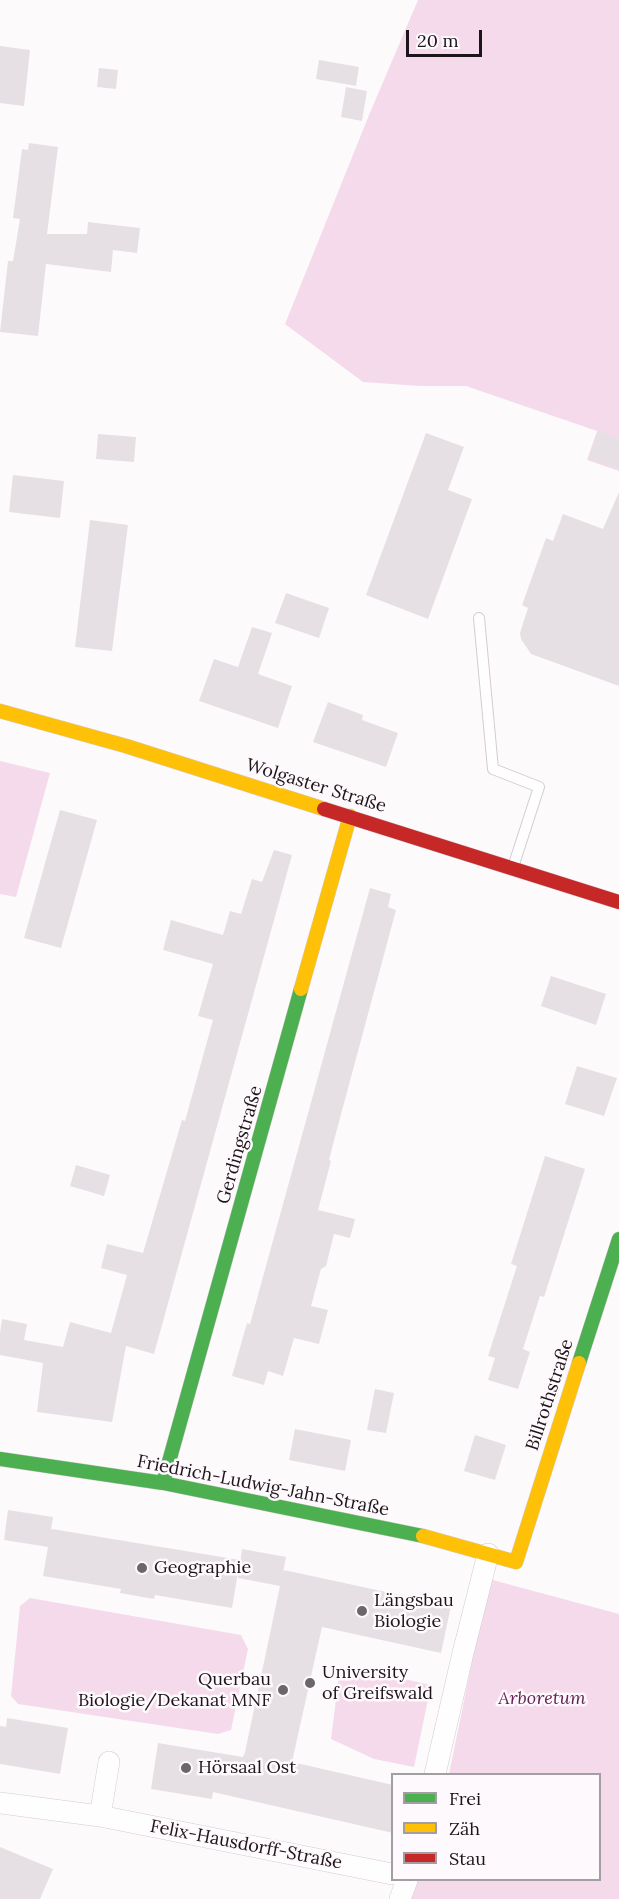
<!DOCTYPE html>
<html>
<head>
<meta charset="utf-8">
<style>
  body { margin:0 }
  #map { position:relative; width:619px; height:1899px; overflow:hidden; background:#fdfafc; font-family:Lora,serif }
  canvas { display:block }
  .legend { position:absolute; left:391px; top:1773px; width:210px; height:108px; box-sizing:border-box; background:#fef9fc; border:2px solid #a49ea2; margin:0; padding:8px 10px; list-style:none; font-size:18px; color:#1e151b }
  .legend li { display:flex; align-items:center; gap:12px; height:30px }
  .legend b { width:30px; border:2px solid #a49ea2 }
  .scale { position:absolute; left:406px; top:30px; width:76px; height:27px; box-sizing:border-box; border:3px solid #1e151b; border-top:0; padding-left:8px; font-size:18px; line-height:21px; white-space:nowrap; color:#1e151b; -webkit-text-stroke:4px #fef9fc; paint-order:stroke }
</style>
</head>
<body>
<div id="map">
<canvas width="619" height="1899"></canvas>
<ul class="legend">
<li><b style="height:8px;background:#4caf50"></b>Frei</li>
<li><b style="height:8px;background:#ffc107"></b>Zäh</li>
<li><b style="height:8px;background:#c62828"></b>Stau</li>
</ul>
<div class="scale">20 m</div>
</div>
<script>
const context = document.querySelector('canvas').getContext('2d');
context.lineJoin = 'round';
function fill(path, color) { context.fillStyle = color; context.fill(path, 'evenodd'); }
const toPath = rows => new Path2D(rows.map(r => 'M' + r).join(''));
function strokePath(path, color, width, dash) { context.strokeStyle = color; context.lineWidth = width; context.lineCap = dash ? 'butt' : 'round'; context.setLineDash(dash || []); context.stroke(path); }
function label(font, color, halo, rows, align = 'center') {
  context.font = font + ' Lora,serif'; context.lineWidth = 5; context.setLineDash([]); context.textBaseline = 'middle'; context.strokeStyle = halo; context.fillStyle = color; for (const [text, x, y, turn = 0] of rows) {
    context.save(); context.translate(x, y); context.rotate((+turn || 0) * Math.PI / 180); context.textAlign = isNaN(turn) ? turn : align; if (halo) context.strokeText(text, 0, 0); context.fillText(text, 0, 0); context.restore();
  }
}
const green = toPath([
  [418,0,619,0,619,471,587,460,597,431,466,386,420,386,363,382,285,324,369,115],
  [0,761,50,773,16,897,0,894],
  [489,1579,619,1614,619,1899,407,1899,414,1880,600,1880,600,1774,449,1774],
  [30,1598,241,1635,248,1649,231,1730,218,1734,18,1704,11,1696,20,1606],
  [340,1668,369,1671,431,1685,414,1767,374,1759,331,1739]
]);
const building = toPath([
  [0,46,30,50,24,106,0,103],
  [319,60,359,67,356,86,316,79],
  [99,68,118,70,116,89,97,87],
  [346,87,367,91,362,121,341,117],
  [29,143,58,147,47,234,87,234,88,222,140,228,137,253,113,250,111,272,46,264,38,336,0,332,8,261,13,261,20,219,13,218,22,149,28,150],
  [598,431,619,439,619,469,588,459],
  [426,433,464,447,448,490,472,499,428,619,366,595],
  [98,434,136,437,134,462,96,459],
  [13,475,64,481,60,518,9,512],
  [619,492,619,686,531,654,521,639,520,633,528,608,522,605,546,538,553,541,563,514,603,529],
  [90,520,128,525,112,651,75,647],
  [286,593,329,608,319,638,275,623],
  [252,627,272,633,258,674,292,686,278,728,199,701,214,659,238,667],
  [328,702,363,715,362,720,398,733,386,767,313,742],
  [60,810,97,820,61,948,24,938],
  [274,850,292,855,154,1354,126,1346,112,1422,37,1412,43,1363,0,1355,0,1333,2,1319,27,1324,24,1340,63,1347,70,1322,111,1333,127,1275,101,1268,107,1244,143,1253,182,1120,185,1121,213,1020,198,1016,213,964,163,950,171,920,223,935,230,911,241,914,252,879,262,882],
  [370,888,391,894,388,907,396,910,336,1133,329,1160,331,1161,318,1210,355,1219,350,1238,334,1234,326,1266,321,1269,311,1306,328,1310,319,1344,294,1338,283,1376,268,1371,264,1385,232,1376,247,1323,250,1324],
  [551,976,606,994,596,1025,541,1006],
  [577,1066,617,1078,604,1116,565,1104],
  [545,1156,585,1169,544,1297,540,1296,523,1349,530,1352,518,1389,488,1380,495,1358,488,1356,517,1266,511,1264],
  [76,1165,110,1175,104,1196,70,1186],
  [375,1389,394,1393,386,1433,367,1430],
  [295,1429,351,1440,345,1471,289,1460],
  [475,1435,506,1445,495,1480,464,1471],
  [8,1510,53,1517,51,1530,52,1529,240,1560,232,1608,155,1595,154,1599,120,1593,121,1589,43,1576,48,1547,4,1540],
  [242,1549,286,1557,283,1572,284,1570,451,1606,441,1653,322,1627,292,1762,393,1785,393,1833,213,1792,212,1799,151,1789,158,1743,243,1757,245,1752,280,1586,238,1578],
  [7,1718,68,1728,60,1774,0,1764,0,1726,6,1727],
  [0,1847,53,1869,40,1899,0,1899]
]);
const lane = toPath([
  [479,618,493,769,539,787,513,867]
]);
const street = toPath([
  [435,1774,463,1653,488,1554],
  [0,1803,100,1816,392,1874],
  [100,1816,109,1762],
  [400,1899,407,1880]
]);
const fast = toPath([
  [579,1363,619,1239],
  [0,1459,163,1483,423,1536],
  [163,1483,301,989]
]);
const slow = toPath([
  [0,711,126,746,324,809],
  [301,989,350,816],
  [423,1536,516,1562,579,1363]
]);
const jam = toPath([
  [324,809,619,902]
]);
const markers = [
  [142,1568,6,"#6c656a"],
  [362,1611,6,"#6c656a"],
  [310,1683,6,"#6c656a"],
  [283,1690,6,"#6c656a"],
  [186,1768,6,"#6c656a"]
];
const streetNames = [
  ["Wolgaster Straße",316,786,17],
  ["Gerdingstraße",240,1145,-74],
  ["Billrothstraße",550,1395,-72],
  ["Friedrich-Ludwig-Jahn-Straße",263,1486,11],
  ["Felix-Hausdorff-Straße",246,1845,11]
];
const poiNames = [
  ["Geographie",154,1568],
  ["Längsbau",374,1601],
  ["Biologie",374,1622],
  ["University",322,1673],
  ["of Greifswald",322,1694],
  ["Querbau",271,1680,"right"],
  ["Biologie/Dekanat MNF",271,1701,"right"],
  ["Hörsaal Ost",198,1768]
];
const parkNames = [
  ["Arboretum",542,1699]
];
fill(green, '#f5daec');
fill(building, '#e6e0e4');
strokePath(lane, '#d2ccd0', 12);
strokePath(street, '#d2ccd0', 22);
strokePath(fast, '#d2ccd0', 15);
strokePath(slow, '#d2ccd0', 15);
strokePath(jam, '#d2ccd0', 15);
strokePath(lane, '#fffeff', 10);
strokePath(street, '#fffeff', 21);
strokePath(fast, '#4caf50', 14);
strokePath(slow, '#ffc107', 14);
strokePath(jam, '#c62828', 14);
for (const [x, y, r, color] of markers) { const dot = new Path2D(); dot.arc(x, y, r, 0, 2 * Math.PI); context.fillStyle = color; context.fill(dot); strokePath(dot, '#fef9fc', 2); }
label('18px', '#1e151b', '#fef9fc', streetNames);
label('18px', '#1e151b', '#fef9fc', poiNames, 'left');
label('italic 18px', '#652153', '#fef9fc', parkNames);
</script>
</body>
</html>
